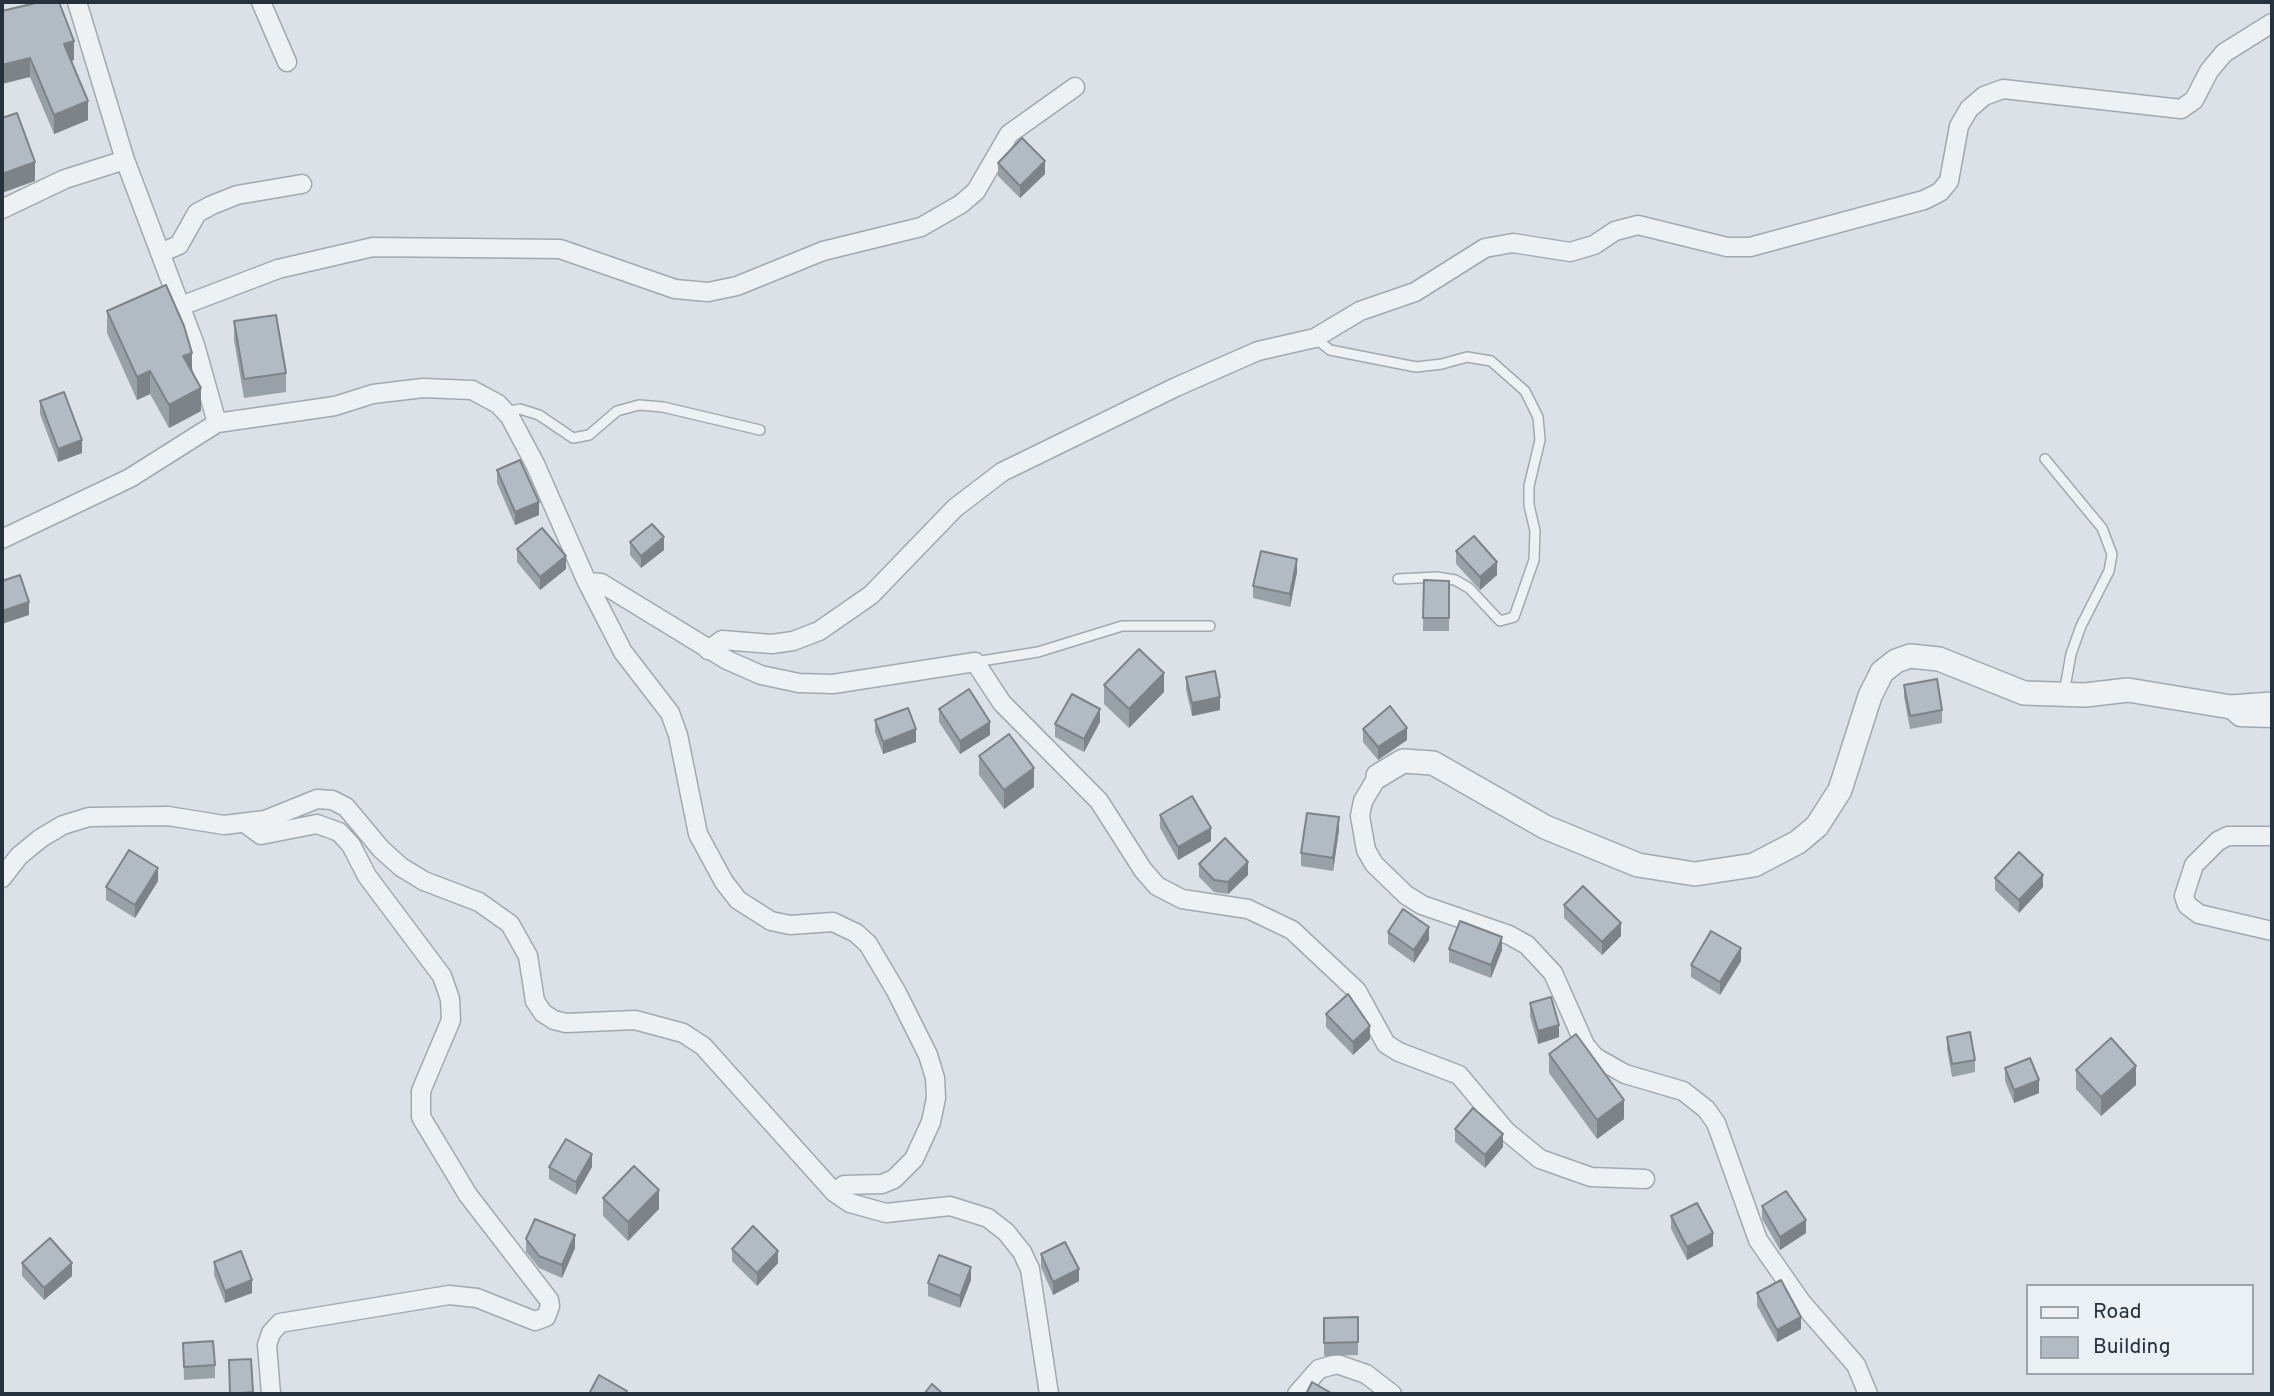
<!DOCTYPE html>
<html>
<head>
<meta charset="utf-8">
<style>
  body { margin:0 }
  #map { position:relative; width:2274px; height:1396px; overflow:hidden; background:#dbe1e6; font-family:Overpass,sans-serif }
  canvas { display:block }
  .frame { position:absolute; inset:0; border:4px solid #25313c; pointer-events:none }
  .legend { position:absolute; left:2026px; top:1284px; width:228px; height:91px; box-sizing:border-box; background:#eaf0f4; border:2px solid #9ba4aa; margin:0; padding:9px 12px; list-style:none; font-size:21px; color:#25313c }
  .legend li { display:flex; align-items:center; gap:14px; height:35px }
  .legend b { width:35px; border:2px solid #9ba4aa }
</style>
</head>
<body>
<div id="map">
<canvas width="2274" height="1396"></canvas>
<div class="frame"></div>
<ul class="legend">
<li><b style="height:9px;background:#eef1f4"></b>Road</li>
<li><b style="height:19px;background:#b2bbc3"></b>Building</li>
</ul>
</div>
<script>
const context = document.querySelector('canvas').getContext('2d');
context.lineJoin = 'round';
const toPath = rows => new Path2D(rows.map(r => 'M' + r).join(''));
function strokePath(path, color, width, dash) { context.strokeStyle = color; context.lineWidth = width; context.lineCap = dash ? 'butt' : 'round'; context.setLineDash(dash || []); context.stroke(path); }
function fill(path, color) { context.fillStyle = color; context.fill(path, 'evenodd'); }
const service = toPath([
  [1315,338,1330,350,1416,367,1442,364,1467,357,1491,361,1525,391,1538,417,1540,440,1529,486,1529,505,1535,531,1534,560,1514,617,1500,621,1469,588,1455,580,1437,577,1398,579],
  [506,412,520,409,539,415,573,438,589,435,617,411,639,405,663,407,760,430],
  [2045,459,2102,528,2112,554,2109,571,2081,626,2071,654,2064,693],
  [975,662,1038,652,1122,626,1210,626]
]);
const minor = toPath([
  [261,2,287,62],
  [2,209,65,179,125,160],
  [160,253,179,245,197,213,212,205,237,195,302,184],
  [181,306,278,269,373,247,560,249,675,289,708,292,737,286,823,251,921,227,961,204,976,191,1009,134,1075,87],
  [217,423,335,406,373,394,423,388,472,390,498,404,510,417,535,464,587,582,623,652,670,713,678,735,698,834,724,882,738,900,771,921,790,925,833,922,856,933,868,944,896,991,928,1055,935,1078,936,1098,931,1122,914,1159,894,1179,882,1184,844,1185,834,1192],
  [2,539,130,478,217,423,195,345,125,160,77,2],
  [587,582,601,583,727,660,761,675,799,683,833,684,975,662,1002,703,1099,801,1143,870,1157,886,1182,899,1248,909,1292,930,1357,991,1386,1044,1399,1052,1459,1075,1506,1131,1540,1159,1591,1177,1645,1179],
  [708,650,722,640,772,644,793,641,819,631,871,595,955,508,1002,472,1176,387,1258,351,1315,338,1360,311,1415,292,1485,248,1513,243,1570,252,1594,245,1615,231,1638,225,1727,247,1750,247,1924,200,1940,192,1949,181,1959,126,1969,109,1984,96,2003,89,2181,109,2194,100,2209,71,2224,53,2272,23],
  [2232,710,2240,717,2272,718],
  [1378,776,1363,801,1360,816,1366,850,1374,864,1406,895,1422,905,1509,935,1527,945,1553,973,1585,1045,1595,1057,1625,1074,1683,1091,1706,1109,1716,1123,1758,1240,1802,1303,1856,1365,1868,1394],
  [245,823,261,835,317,824,339,832,351,845,367,876,442,976,450,999,451,1020,421,1091,421,1117,468,1195,549,1300,550,1306,546,1317,535,1321,477,1298,449,1295,280,1323,271,1333,267,1345,271,1394],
  [2272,836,2228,836,2218,841,2194,865,2184,896,2187,905,2199,914,2272,931],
  [2,878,19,856,41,838,63,825,89,817,168,816,224,825,265,820,317,799,332,800,346,807,381,849,401,867,424,881,479,902,510,924,528,956,535,1001,543,1013,554,1020,566,1023,635,1020,683,1033,703,1046,834,1192,850,1203,886,1213,950,1206,988,1218,1006,1232,1022,1252,1030,1269,1049,1394],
  [1297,1394,1319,1369,1337,1364,1366,1374,1392,1394]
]);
const tertiary = toPath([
  [1378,776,1403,761,1433,763,1545,827,1638,865,1695,874,1754,865,1798,842,1817,826,1840,790,1870,696,1882,672,1896,661,1910,656,1939,659,2024,693,2085,695,2128,690,2231,707,2272,704]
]);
const wall = toPath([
  [2,11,74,60,71,61,88,120,54,134],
  [998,163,1045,174,1020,198,998,176],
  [107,311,192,372,201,411,169,428,150,394,137,400,107,333],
  [234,321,286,373,286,392,244,398,234,340],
  [40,401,82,453,58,462,40,414],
  [497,470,539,515,515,525,497,483],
  [630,542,664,550,641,568,630,555],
  [517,549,566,569,540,590,517,562],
  [1456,551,1497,575,1480,590,1456,564],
  [1297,572,1290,607,1253,598,1253,586],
  [1424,580,1449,581,1449,631,1423,631],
  [1186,677,1220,710,1192,716,1186,690],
  [1104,685,1164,692,1129,728,1104,704],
  [1904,685,1942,710,1942,723,1910,729,1904,697],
  [939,709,990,735,960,754,939,722],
  [875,720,916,742,883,754,875,732],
  [1100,722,1084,752,1055,737,1055,724],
  [1363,729,1407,740,1378,760,1363,742],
  [979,756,1034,787,1004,809,979,775],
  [1160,815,1211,841,1178,860,1160,828],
  [1339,830,1333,871,1301,866,1301,853],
  [1199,864,1248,875,1228,894,1214,892,1199,877],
  [1995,878,2043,887,2019,913,1995,890],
  [158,881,135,918,106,900,106,887],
  [1564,905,1621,936,1602,955,1564,918],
  [1388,932,1429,940,1414,963,1388,944],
  [1449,949,1502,950,1491,978,1449,962],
  [1741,961,1720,995,1691,977,1691,965],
  [1530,1003,1559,1037,1538,1044,1530,1016],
  [1326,1014,1370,1039,1353,1055,1326,1027],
  [1947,1037,1975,1060,1975,1072,1952,1077,1947,1049],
  [1549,1054,1624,1119,1597,1139,1549,1073],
  [2005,1068,2039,1093,2014,1103,2005,1081],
  [2076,1070,2136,1085,2101,1116,2076,1089],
  [1455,1129,1503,1147,1485,1168,1455,1142],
  [549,1167,592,1167,576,1195,549,1179],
  [603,1198,659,1209,628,1241,603,1216],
  [1762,1206,1806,1233,1780,1250,1762,1219],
  [1671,1216,1713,1246,1687,1260,1671,1229],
  [526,1239,575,1248,562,1278,539,1268,526,1252],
  [732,1249,778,1263,757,1286,732,1261],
  [1041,1254,1079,1281,1053,1295,1041,1267],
  [214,1262,252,1293,225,1303,214,1275],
  [22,1263,72,1276,44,1300,22,1276],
  [971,1280,960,1308,928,1296,928,1283],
  [1757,1293,1801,1329,1777,1342,1757,1306],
  [1358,1317,1358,1355,1324,1356,1324,1318],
  [183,1343,215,1365,215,1378,184,1380],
  [251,1359,253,1394,230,1394,229,1360]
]);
const shadedWall = toPath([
  [74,41,74,60,64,63,64,44],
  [30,58,30,77,2,84,2,65],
  [88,101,88,120,54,134,54,115],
  [1045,161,1045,174,1020,198,1020,186],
  [35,162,35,181,2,193,2,174],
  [192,353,192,375,183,356],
  [150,371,150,394,137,400,137,377],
  [201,388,201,411,169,428,169,405],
  [82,440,82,453,58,462,58,449],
  [539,502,539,515,515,525,515,512],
  [664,537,664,550,641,568,641,556],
  [566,556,566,569,540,590,540,577],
  [1297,559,1297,572,1290,607,1290,594],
  [1497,562,1497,575,1480,590,1480,577],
  [29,602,29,615,2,624,2,611],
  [1164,673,1164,692,1129,728,1129,709],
  [1220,697,1220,710,1192,716,1192,703],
  [1100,709,1100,722,1084,752,1084,739],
  [990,722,990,735,960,754,960,741],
  [1407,728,1407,740,1378,760,1378,747],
  [916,729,916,742,883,754,883,742],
  [1034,768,1034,787,1004,809,1004,790],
  [1339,817,1339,830,1333,871,1333,858],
  [1211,828,1211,841,1178,860,1178,847],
  [1248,862,1248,875,1228,894,1228,882],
  [158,868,158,881,135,918,135,905],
  [2043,875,2043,887,2019,913,2019,900],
  [1621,923,1621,936,1602,955,1602,942],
  [1429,927,1429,940,1414,963,1414,950],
  [1502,937,1502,950,1491,978,1491,965],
  [1741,948,1741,961,1720,995,1720,982],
  [1559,1025,1559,1037,1538,1044,1538,1031],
  [1370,1026,1370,1039,1353,1055,1353,1042],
  [2136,1066,2136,1085,2101,1116,2101,1097],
  [2039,1080,2039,1093,2014,1103,2014,1090],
  [1624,1100,1624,1119,1597,1139,1597,1120],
  [1503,1134,1503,1147,1485,1168,1485,1155],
  [592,1154,592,1167,576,1195,576,1182],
  [659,1190,659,1209,628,1241,628,1222],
  [1806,1220,1806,1233,1780,1250,1780,1237],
  [1713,1233,1713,1246,1687,1260,1687,1247],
  [575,1235,575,1248,562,1278,562,1265],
  [778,1251,778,1263,757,1286,757,1273],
  [72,1263,72,1276,44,1300,44,1288],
  [971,1267,971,1280,960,1308,960,1296],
  [1079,1269,1079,1281,1053,1295,1053,1282],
  [252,1280,252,1293,225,1303,225,1291],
  [1801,1317,1801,1329,1777,1342,1777,1330]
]);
const building = toPath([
  [40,2,59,2,74,41,64,44,88,101,54,115,30,58,2,65,2,11,40,2],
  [17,113,35,162,2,174,2,118,17,113],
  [1022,138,1045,161,1020,186,998,163,1022,138],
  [166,285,184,326,192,353,183,356,201,388,169,405,150,371,137,377,107,311,166,285],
  [276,315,286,373,244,379,234,321,276,315],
  [64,392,82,440,58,449,40,401,64,392],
  [520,460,539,502,515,512,497,470,520,460],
  [652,524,664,537,641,556,630,542,652,524],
  [542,528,566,556,540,577,517,549,542,528],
  [1474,536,1497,562,1480,577,1456,551,1474,536],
  [1261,551,1297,559,1290,594,1253,586,1261,551],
  [20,575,29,602,2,611,2,581,20,575],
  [1424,580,1449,581,1449,618,1423,618,1424,580],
  [1139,649,1164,673,1129,709,1104,685,1139,649],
  [1215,671,1220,697,1192,703,1186,677,1215,671],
  [1937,679,1942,710,1910,716,1904,685,1937,679],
  [969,689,990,722,960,741,939,709,969,689],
  [1072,694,1100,709,1084,739,1055,724,1072,694],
  [1390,706,1407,728,1378,747,1363,729,1390,706],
  [908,708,916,729,883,742,875,720,908,708],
  [1009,734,1034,768,1004,790,979,756,1009,734],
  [1192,796,1211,828,1178,847,1160,815,1192,796],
  [1307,813,1339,817,1333,858,1301,853,1307,813],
  [1225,838,1248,862,1228,882,1214,880,1199,864,1225,838],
  [129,850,158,868,135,905,106,887,129,850],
  [2019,852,2043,875,2019,900,1995,878,2019,852],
  [1583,886,1621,923,1602,942,1564,905,1583,886],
  [1403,909,1429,927,1414,950,1388,932,1403,909],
  [1460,921,1502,937,1491,965,1449,949,1460,921],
  [1711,931,1741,948,1720,982,1691,965,1711,931],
  [1348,994,1370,1026,1353,1042,1326,1014,1348,994],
  [1551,997,1559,1025,1538,1031,1530,1003,1551,997],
  [1970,1032,1975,1060,1952,1064,1947,1037,1970,1032],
  [1576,1034,1624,1100,1597,1120,1549,1054,1576,1034],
  [2111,1038,2136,1066,2101,1097,2076,1070,2111,1038],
  [2030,1058,2039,1080,2014,1090,2005,1068,2030,1058],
  [1473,1108,1503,1134,1485,1155,1455,1129,1473,1108],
  [566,1139,592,1154,576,1182,549,1167,566,1139],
  [634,1166,659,1190,628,1222,603,1198,634,1166],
  [1786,1191,1806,1220,1780,1237,1762,1206,1786,1191],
  [1697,1203,1713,1233,1687,1247,1671,1216,1697,1203],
  [535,1219,575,1235,562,1265,539,1256,526,1239,535,1219],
  [753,1226,778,1251,757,1273,732,1249,753,1226],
  [50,1238,72,1263,44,1288,22,1263,50,1238],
  [1065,1242,1079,1269,1053,1282,1041,1254,1065,1242],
  [241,1251,252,1280,225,1291,214,1262,241,1251],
  [939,1255,971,1267,960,1296,928,1283,939,1255],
  [1781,1280,1801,1317,1777,1330,1757,1293,1781,1280],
  [1358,1317,1358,1342,1324,1343,1324,1318,1358,1317],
  [213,1341,215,1365,184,1367,183,1343,213,1341],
  [251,1359,253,1392,230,1394,229,1360,251,1359],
  [599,1375,627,1391,626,1394,589,1394,599,1375],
  [1312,1382,1333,1394,1306,1394,1312,1382],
  [932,1384,943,1394,924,1394,932,1384]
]);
strokePath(service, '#a1a9b0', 12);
strokePath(minor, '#a1a9b0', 21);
strokePath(tertiary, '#a1a9b0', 26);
strokePath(service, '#eef1f4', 9);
strokePath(minor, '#eef1f4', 18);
strokePath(tertiary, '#eef1f4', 23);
fill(wall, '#99a1a8');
fill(shadedWall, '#7d8388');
fill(building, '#b2bbc3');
strokePath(building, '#7d8388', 2);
</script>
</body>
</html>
